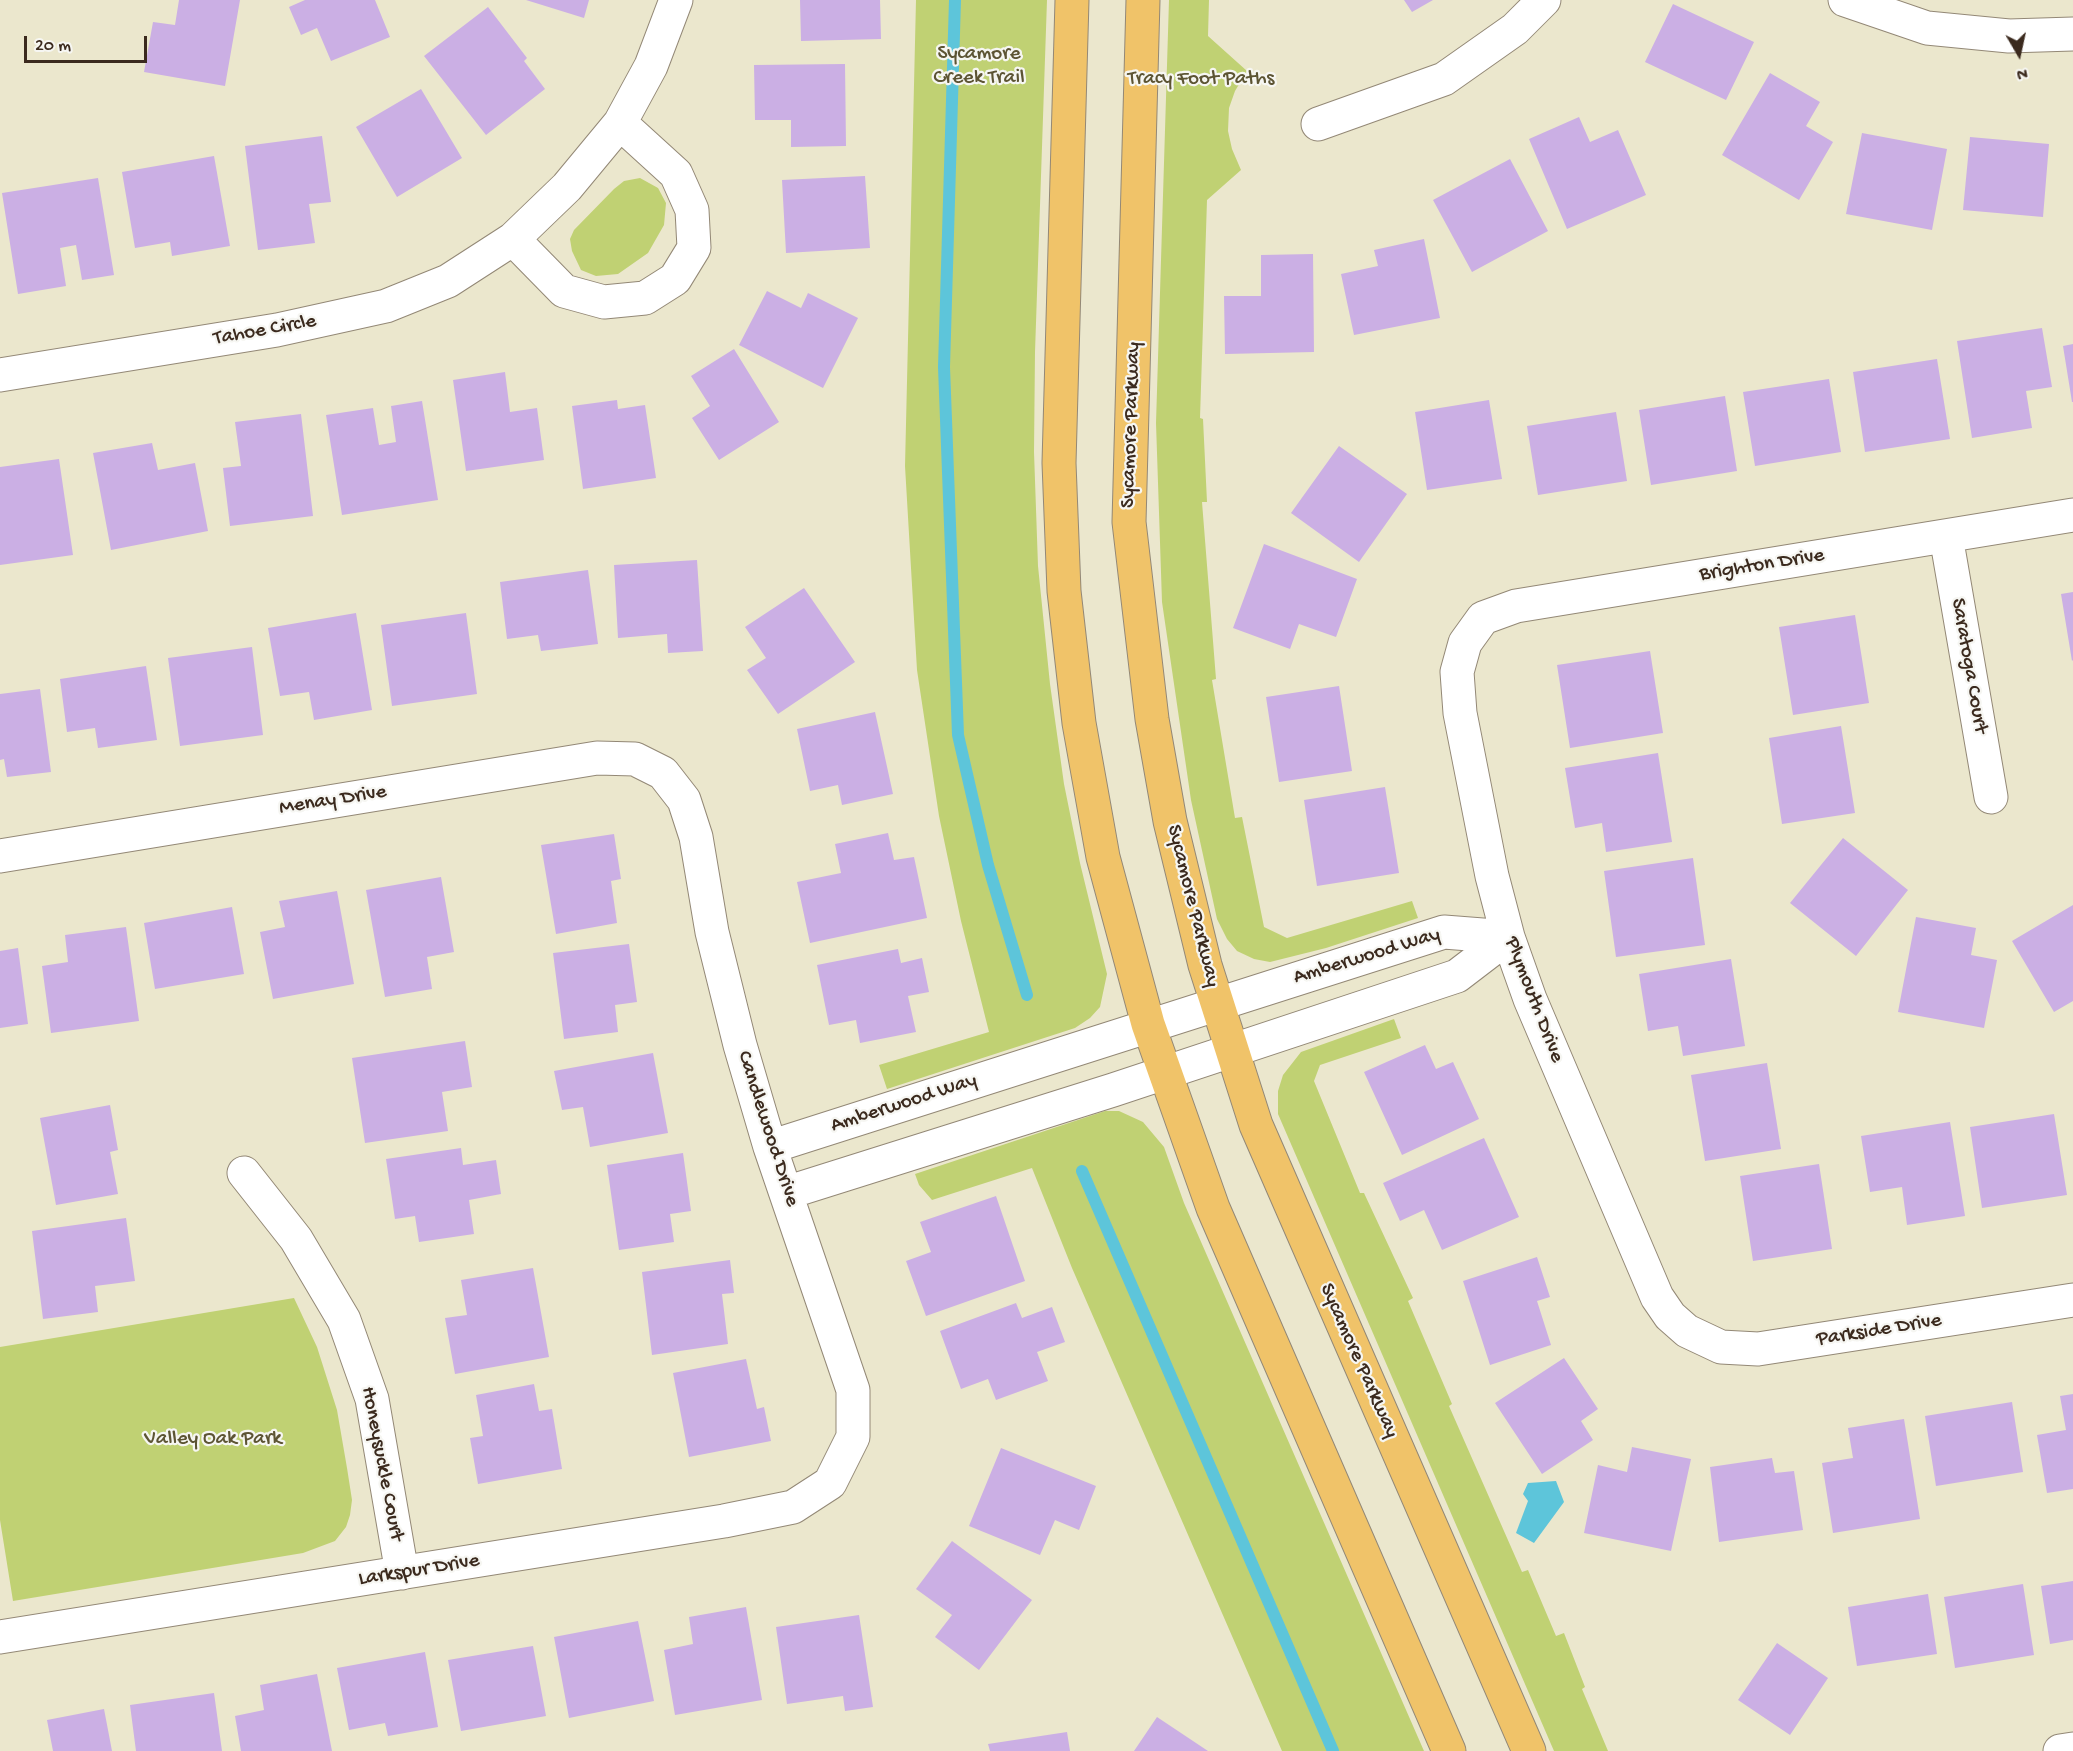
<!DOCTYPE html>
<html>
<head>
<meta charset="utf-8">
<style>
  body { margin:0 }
  #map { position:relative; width:2073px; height:1751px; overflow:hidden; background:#ebe7cd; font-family:"Gochi Hand",sans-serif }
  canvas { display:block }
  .north { position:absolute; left:1989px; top:24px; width:60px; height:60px; -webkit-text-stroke:4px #f6f6f2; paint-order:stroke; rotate:171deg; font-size:16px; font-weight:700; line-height:24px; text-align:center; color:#3b2a1e }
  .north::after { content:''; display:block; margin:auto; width:21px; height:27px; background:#3b2a1e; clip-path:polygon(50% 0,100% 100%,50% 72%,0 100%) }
  .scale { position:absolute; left:24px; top:36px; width:123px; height:27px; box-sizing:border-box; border:3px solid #3b2a1e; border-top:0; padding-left:8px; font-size:18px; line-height:21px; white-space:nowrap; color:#3b2a1e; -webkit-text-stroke:4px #f6f6f2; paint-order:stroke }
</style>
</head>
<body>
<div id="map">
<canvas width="2073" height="1751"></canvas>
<div class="north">N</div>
<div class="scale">20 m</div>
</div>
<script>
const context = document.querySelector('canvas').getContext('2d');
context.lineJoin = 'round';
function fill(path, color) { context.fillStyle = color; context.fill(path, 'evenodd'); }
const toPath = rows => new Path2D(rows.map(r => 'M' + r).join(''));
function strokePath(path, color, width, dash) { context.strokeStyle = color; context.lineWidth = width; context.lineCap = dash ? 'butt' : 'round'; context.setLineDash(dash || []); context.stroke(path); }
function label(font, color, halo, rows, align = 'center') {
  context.font = font + ' "Gochi Hand",sans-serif'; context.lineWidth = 4.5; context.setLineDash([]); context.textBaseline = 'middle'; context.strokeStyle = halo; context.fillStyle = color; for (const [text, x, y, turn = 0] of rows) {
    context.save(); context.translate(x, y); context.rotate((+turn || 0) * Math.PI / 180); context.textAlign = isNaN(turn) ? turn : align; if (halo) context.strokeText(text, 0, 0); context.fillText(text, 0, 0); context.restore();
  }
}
const green = toPath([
  [916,0,1047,0,1035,352,1034,452,1038,566,1050,684,1064,784,1080,863,1107,974,1100,1007,1090,1018,1075,1028,887,1089,879,1065,989,1032,961,921,939,816,917,670,905,466],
  [1169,0,1209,0,1208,36,1247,71,1235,91,1229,108,1228,131,1232,149,1241,170,1207,200,1200,418,1203,419,1207,502,1202,502,1216,679,1212,680,1235,818,1242,817,1264,927,1287,938,1412,901,1418,918,1326,948,1270,962,1254,959,1237,951,1227,939,1217,919,1191,800,1162,602,1156,423],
  [640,178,658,188,666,203,664,225,648,253,618,274,596,276,581,270,572,251,570,239,574,230,614,189,624,181],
  [1394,1019,1401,1038,1320,1065,1314,1081,1360,1193,1364,1193,1413,1298,1408,1301,1452,1404,1449,1406,1522,1572,1528,1570,1556,1636,1564,1633,1585,1687,1582,1689,1608,1751,1554,1751,1278,1114,1278,1091,1283,1075,1301,1052],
  [1105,1111,1119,1111,1143,1122,1164,1147,1184,1203,1424,1751,1282,1751,1072,1268,1032,1168,932,1200,919,1185,915,1174],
  [294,1298,317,1347,337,1410,347,1468,352,1500,350,1515,346,1527,335,1541,303,1553,13,1601,0,1520,0,1347]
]);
const water = toPath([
  [1556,1481,1564,1502,1534,1543,1516,1533,1528,1501,1523,1494,1528,1483]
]);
const stream = toPath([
  [955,0,944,367,958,735,988,865,1027,995],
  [1082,1171,1333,1751]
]);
const building = toPath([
  [179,0,240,0,225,86,144,72,153,22,175,25],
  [305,0,375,0,390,37,331,61,317,28,301,35,289,7],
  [526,0,589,0,584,18],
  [800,0,880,0,881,39,801,41],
  [1404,0,1433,0,1412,12],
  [1673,4,1754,42,1726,100,1645,62],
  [488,7,527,58,524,61,545,89,486,135,424,56],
  [845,64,846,146,791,147,791,120,755,120,754,65],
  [1770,73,1820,102,1806,126,1833,142,1799,200,1722,155],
  [421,89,462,158,397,197,356,127],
  [1579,117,1590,142,1618,130,1646,195,1567,229,1529,139],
  [1862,133,1947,149,1932,230,1846,214],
  [322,136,331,202,309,204,315,243,258,250,245,146],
  [1970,137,2049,144,2043,217,1963,210],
  [214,156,230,246,172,256,170,242,135,248,122,172],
  [1510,159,1548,231,1472,272,1433,200],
  [865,176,870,248,786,253,782,180],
  [98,178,114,275,82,280,76,245,60,248,66,286,18,294,2,193],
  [1424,239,1440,318,1354,335,1341,274,1378,266,1374,250],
  [1313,254,1314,352,1225,354,1224,296,1261,296,1261,255],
  [767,291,801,308,808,293,858,318,823,388,739,345],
  [2042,328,2052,387,2026,391,2032,428,1972,438,1957,341],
  [2073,344,2073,402,2072,402,2063,346],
  [734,349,779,422,719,460,692,418,710,406,691,376],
  [1937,359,1950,439,1865,452,1853,372],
  [505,372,510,412,537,408,544,460,466,471,453,380],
  [1829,379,1841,452,1755,466,1743,392],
  [1725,396,1737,471,1651,485,1639,410],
  [617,400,618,409,645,405,656,478,583,489,572,406],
  [1489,400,1502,479,1427,490,1415,412],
  [422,401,438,500,342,515,326,415,373,408,379,445,396,442,391,406],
  [1616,412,1627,481,1538,495,1527,426],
  [301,414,313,516,230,526,223,468,241,466,235,422],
  [152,443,158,470,195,463,208,531,111,550,93,453],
  [1339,446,1407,494,1359,562,1291,513],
  [59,459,73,555,0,565,0,467],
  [1264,544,1357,579,1336,637,1299,624,1290,649,1233,628],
  [697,560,703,651,668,653,667,634,618,638,614,565],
  [588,570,598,644,541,651,538,635,507,639,500,582],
  [804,588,855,662,778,714,747,670,766,658,745,627],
  [2073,592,2073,660,2072,661,2061,594],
  [356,613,372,710,314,720,309,692,280,696,268,628],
  [466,613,477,694,392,706,381,625],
  [1855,615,1869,703,1793,715,1779,627],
  [252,647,263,735,180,746,168,658],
  [1650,651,1663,733,1570,748,1557,665],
  [146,666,157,740,98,748,95,728,67,732,60,679],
  [1339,686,1352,771,1279,782,1266,697],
  [40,689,51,772,7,777,4,759,0,760,0,694],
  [875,712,893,794,842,805,838,785,810,791,797,729],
  [1841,726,1855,813,1782,824,1769,738],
  [1658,753,1672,842,1606,852,1602,823,1575,828,1565,768],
  [1385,787,1399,873,1317,886,1304,800],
  [888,833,894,860,914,857,927,918,810,943,797,882,841,873,835,844],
  [614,834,621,879,611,881,617,923,556,934,541,845],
  [1843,838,1908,890,1856,956,1790,903],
  [1693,858,1705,945,1616,957,1604,871],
  [441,877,454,952,427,957,432,989,385,997,366,890],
  [337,891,354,984,273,999,260,932,285,927,279,901],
  [2073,905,2073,1001,2054,1012,2012,941],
  [232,907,244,974,155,989,144,923],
  [1916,917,1976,928,1971,955,1997,960,1984,1028,1898,1012],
  [126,927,139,1021,51,1033,42,966,68,962,65,935],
  [629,944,637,1002,615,1005,618,1032,564,1039,553,953],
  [18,948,28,1024,0,1028,0,951],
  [898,949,901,963,922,958,929,992,908,996,916,1032,860,1043,856,1020,829,1025,817,965],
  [1731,959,1745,1046,1683,1056,1678,1026,1648,1031,1639,974],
  [465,1041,472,1087,442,1092,448,1131,365,1143,352,1058],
  [1425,1045,1436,1069,1453,1062,1479,1119,1402,1155,1364,1072],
  [653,1053,668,1133,590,1147,583,1107,562,1110,554,1071],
  [1767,1063,1781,1149,1705,1161,1691,1075],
  [110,1105,118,1150,110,1152,118,1194,56,1205,40,1118],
  [2054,1114,2067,1195,1982,1208,1970,1127],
  [1950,1122,1965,1216,1907,1225,1902,1187,1870,1192,1861,1136],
  [1484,1138,1519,1217,1442,1250,1424,1210,1400,1221,1383,1183],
  [461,1148,463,1165,496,1160,501,1194,469,1200,474,1234,419,1242,415,1216,395,1219,386,1159],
  [683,1153,691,1211,670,1214,674,1242,619,1250,607,1165],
  [1819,1164,1832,1249,1753,1261,1740,1176],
  [996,1196,1025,1281,926,1316,906,1261,931,1252,920,1222],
  [126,1218,135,1281,95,1286,98,1312,43,1319,32,1231],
  [1537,1257,1550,1297,1537,1301,1551,1345,1490,1365,1463,1281],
  [730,1260,734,1293,722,1294,728,1344,652,1355,642,1272],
  [533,1268,549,1357,455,1374,445,1318,467,1315,461,1280],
  [1016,1303,1022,1318,1052,1307,1065,1342,1037,1352,1048,1381,996,1400,988,1379,961,1389,940,1331],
  [1564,1358,1598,1409,1581,1421,1593,1440,1542,1474,1495,1403],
  [746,1359,757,1409,764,1407,771,1441,689,1457,673,1373],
  [534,1384,539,1411,552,1409,562,1469,478,1484,470,1438,483,1436,476,1395],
  [2073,1394,2073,1489,2047,1493,2037,1435,2066,1430,2060,1396],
  [2012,1402,2023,1472,1936,1486,1925,1416],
  [1904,1419,1920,1519,1833,1533,1822,1463,1853,1458,1848,1428],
  [1632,1447,1691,1459,1671,1551,1584,1533,1598,1465,1627,1472],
  [1001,1448,1096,1486,1079,1530,1055,1520,1040,1555,969,1526],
  [1772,1458,1775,1473,1794,1471,1803,1530,1719,1542,1710,1467],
  [952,1541,1032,1600,979,1670,935,1637,952,1615,916,1589],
  [2073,1581,2073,1640,2050,1644,2041,1586],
  [2023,1584,2034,1655,1955,1668,1944,1597],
  [1928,1594,1937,1654,1857,1666,1848,1607],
  [746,1607,762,1700,675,1715,664,1650,693,1644,689,1617],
  [859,1615,873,1707,845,1711,843,1696,787,1704,776,1627],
  [638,1621,654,1701,569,1718,554,1637],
  [1777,1643,1828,1678,1790,1735,1738,1700],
  [533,1646,546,1716,461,1731,448,1660],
  [425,1652,438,1727,388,1736,385,1723,349,1730,337,1668],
  [317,1674,332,1751,241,1751,235,1716,264,1710,260,1685],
  [214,1693,222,1751,136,1751,130,1705],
  [104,1709,112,1751,53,1751,47,1720],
  [1157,1717,1208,1751,1134,1751],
  [1067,1732,1070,1751,990,1751,988,1744]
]);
const minor = toPath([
  [1845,0,1927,28,2009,36,2073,34],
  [1318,124,1444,79,1515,29,1544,0],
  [513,239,564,291,604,302,645,298,675,279,694,248,692,210,676,174,620,123],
  [0,375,277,330,386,306,448,281,513,239,567,187,620,123,651,66,676,0],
  [2073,515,1516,606,1483,618,1465,643,1457,672,1460,713,1492,876,1508,937,1530,999,1657,1297,1670,1316,1687,1331,1721,1347,1758,1349,2073,1300],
  [1946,536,1991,797],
  [0,856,597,758,635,759,663,773,684,800,696,837,712,932,740,1045,770,1147,853,1390,853,1437,830,1483,793,1507,724,1521,0,1637],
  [770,1147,1444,932,1508,937],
  [244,1173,296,1239,344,1320,372,1399,402,1573],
  [786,1193,1113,1090,1457,976,1508,937],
  [2060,1751,2073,1749]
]);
const major = toPath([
  [1072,0,1059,463,1064,591,1079,723,1103,857,1148,1024,1213,1208,1449,1751],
  [1143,0,1129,522,1152,719,1170,821,1205,965,1256,1125,1529,1751]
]);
const parkNames = [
  ["Sycamore",979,55],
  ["Creek Trail",979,79],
  ["Tracy Foot Paths",1201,80],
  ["Valley Oak Park",213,1440]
];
const streetNames = [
  ["Tahoe Circle",265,331,-10],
  ["Sycamore Parkway",1132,425,-88],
  ["Brighton Drive",1762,566,-9],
  ["Saratoga Court",1968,666,80],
  ["Menay Drive",333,801,-9],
  ["Sycamore Parkway",1192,906,76],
  ["Amberwood Way",1367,957,-17],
  ["Plymouth Drive",1533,1000,69],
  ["Amberwood Way",904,1104,-18],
  ["Candlewood Drive",767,1129,72],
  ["Parkside Drive",1879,1331,-9],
  ["Sycamore Parkway",1358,1361,66],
  ["Honeysuckle Court",381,1464,79],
  ["Larkspur Drive",419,1571,-9]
];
fill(green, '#c0d173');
fill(water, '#5dc5da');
strokePath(stream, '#5dc5da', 12);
fill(building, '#cbafe4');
strokePath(minor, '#938876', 35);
strokePath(major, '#938876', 35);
strokePath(minor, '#fff', 33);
strokePath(major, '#f0c369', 33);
label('21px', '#5c5433', '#f6f6f2', parkNames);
label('21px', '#3b2a1e', '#f6f6f2', streetNames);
</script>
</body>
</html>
